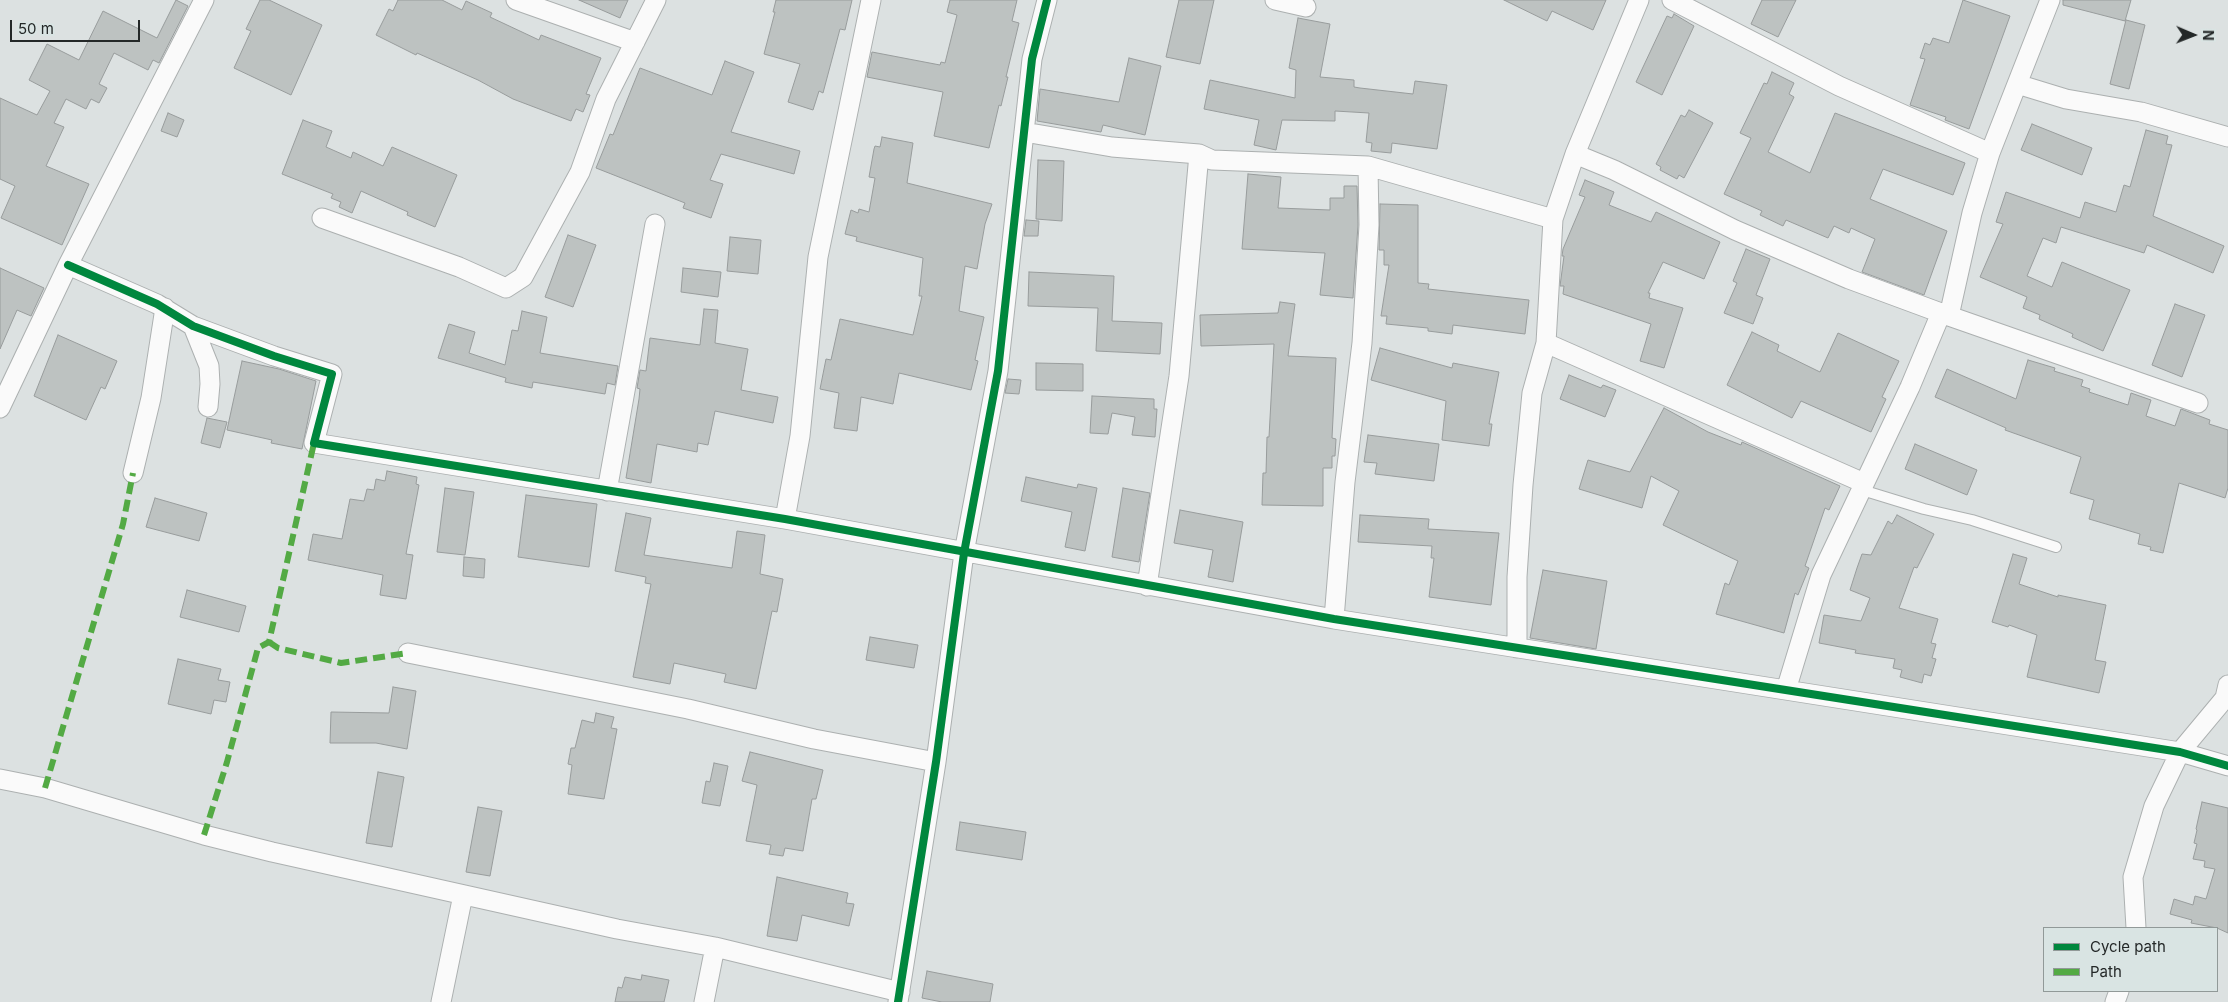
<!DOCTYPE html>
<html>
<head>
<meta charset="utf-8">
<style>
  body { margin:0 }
  #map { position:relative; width:2228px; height:1002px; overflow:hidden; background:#dce1e1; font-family:Inter,sans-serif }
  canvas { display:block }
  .legend { position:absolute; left:2043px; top:927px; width:175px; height:65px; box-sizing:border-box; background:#d9e4e3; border:1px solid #919998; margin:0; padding:6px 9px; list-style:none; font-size:15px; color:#242828 }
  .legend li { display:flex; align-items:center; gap:10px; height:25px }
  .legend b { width:25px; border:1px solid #919998 }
  .north { position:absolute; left:2168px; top:10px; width:50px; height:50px; -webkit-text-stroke:4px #d9e4e3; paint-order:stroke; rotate:91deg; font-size:14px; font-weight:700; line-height:20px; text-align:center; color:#242828 }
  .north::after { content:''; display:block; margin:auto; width:18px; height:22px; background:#242828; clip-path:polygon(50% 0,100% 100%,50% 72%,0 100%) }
  .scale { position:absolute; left:10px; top:20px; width:130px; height:22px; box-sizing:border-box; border:2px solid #242828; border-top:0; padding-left:6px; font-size:15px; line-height:18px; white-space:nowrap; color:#242828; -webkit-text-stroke:4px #d9e4e3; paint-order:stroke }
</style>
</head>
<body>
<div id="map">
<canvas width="2228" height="1002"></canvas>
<ul class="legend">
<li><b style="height:6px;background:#00873e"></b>Cycle path</li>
<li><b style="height:6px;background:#53aa44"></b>Path</li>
</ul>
<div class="north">N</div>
<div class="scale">50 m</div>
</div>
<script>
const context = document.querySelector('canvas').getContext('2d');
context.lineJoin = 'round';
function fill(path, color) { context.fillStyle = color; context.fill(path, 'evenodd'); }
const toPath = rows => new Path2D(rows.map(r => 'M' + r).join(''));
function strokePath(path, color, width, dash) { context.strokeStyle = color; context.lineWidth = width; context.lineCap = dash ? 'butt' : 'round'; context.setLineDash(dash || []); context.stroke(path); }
const building = toPath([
  [176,0,188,6,159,63,153,60,148,70,114,53,99,84,107,88,99,103,91,99,86,109,66,99,54,123,64,127,46,166,89,184,62,245,1,218,15,186,0,179,0,98,37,115,50,91,29,80,47,44,79,60,103,11,157,38,176,0],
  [260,0,269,0,322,25,291,95,234,68,251,31,246,29,260,0],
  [398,0,442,0,462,10,466,1,492,13,490,17,539,40,541,35,601,58,586,94,590,95,583,112,576,109,571,121,513,99,478,80,417,53,416,55,376,35,389,9,393,11,398,0],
  [579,0,628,0,620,18,579,0],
  [776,0,852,0,845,30,840,29,823,93,819,91,813,110,788,102,800,64,764,54,775,12,773,12,776,0],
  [950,0,1017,0,1012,21,1019,23,1006,77,1008,77,1001,106,999,105,989,148,934,136,943,92,867,77,872,52,940,65,941,62,945,63,957,15,947,12,950,0],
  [1179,0,1214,0,1200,64,1166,57,1179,0],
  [1504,0,1606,0,1593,30,1552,11,1547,21,1504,0],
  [1762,0,1796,0,1778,37,1751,24,1762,0],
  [1963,0,2010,16,1969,129,1945,120,1946,117,1910,105,1925,59,1920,58,1925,43,1930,45,1933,38,1949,43,1963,0],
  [2063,0,2131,0,2125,21,2063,5,2063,0],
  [1674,14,1694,26,1662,95,1636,82,1667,16,1672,18,1674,14],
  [1298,18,1330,24,1320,77,1354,80,1354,87,1360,88,1413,94,1415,81,1447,85,1437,149,1392,143,1391,153,1371,151,1372,143,1366,142,1369,113,1335,111,1335,121,1282,120,1276,150,1254,145,1259,120,1204,109,1210,80,1295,98,1296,70,1289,68,1298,18],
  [2126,20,2145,25,2129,89,2110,84,2126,20],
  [1129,58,1161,66,1145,135,1103,125,1101,132,1037,121,1040,89,1119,102,1129,58],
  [725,61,754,72,731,132,800,151,794,174,721,154,710,180,723,184,711,218,683,208,685,203,596,168,610,134,613,135,640,68,712,95,725,61],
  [1772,72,1794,83,1789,94,1794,97,1768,152,1810,173,1835,113,1965,163,1953,195,1883,169,1870,199,1947,231,1924,295,1862,272,1875,239,1851,228,1849,233,1834,226,1828,238,1786,220,1783,226,1760,215,1762,211,1724,194,1751,138,1740,133,1764,83,1767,84,1772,72],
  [1689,110,1713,123,1684,178,1679,175,1677,179,1660,170,1661,167,1656,164,1681,115,1685,117,1689,110],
  [168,113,184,120,177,137,161,131,168,113],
  [303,120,332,131,326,147,351,158,353,152,383,166,392,147,457,175,435,227,407,215,408,212,361,191,352,213,339,207,341,202,331,198,333,194,282,174,303,120],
  [2032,124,2092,148,2082,175,2021,150,2032,124],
  [2146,130,2168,136,2166,144,2172,145,2153,216,2224,246,2213,273,2147,245,2144,253,2061,227,2056,243,2043,238,2027,276,2052,287,2062,262,2130,290,2103,351,2072,337,2073,334,2039,319,2040,315,2023,308,2027,297,1980,277,2003,224,1996,222,2006,192,2080,218,2085,202,2116,212,2124,185,2130,187,2146,130],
  [882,137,913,143,907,183,992,204,985,224,977,269,965,266,959,311,984,317,975,360,978,361,971,390,899,373,893,404,861,397,857,431,834,428,839,393,820,389,826,359,831,360,840,319,913,335,922,296,919,296,923,258,856,241,857,237,845,234,851,210,858,213,859,209,869,212,875,178,869,177,874,149,875,146,880,147,882,137],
  [1038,160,1064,161,1062,221,1036,219,1038,160],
  [1248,174,1281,177,1278,208,1330,210,1330,198,1344,198,1344,186,1357,186,1358,225,1353,298,1320,295,1325,253,1242,249,1248,174],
  [1585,180,1614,192,1609,205,1651,222,1656,212,1720,242,1704,279,1663,262,1648,293,1650,293,1649,298,1683,308,1664,368,1640,361,1651,324,1563,294,1564,286,1560,286,1564,256,1562,256,1563,249,1585,197,1579,195,1585,180],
  [1380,204,1418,205,1418,283,1429,284,1428,289,1529,300,1525,334,1453,325,1452,334,1428,331,1428,328,1386,324,1387,316,1381,316,1389,265,1384,265,1384,250,1379,250,1380,204],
  [1026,220,1039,221,1038,236,1024,236,1026,220],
  [568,235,596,245,573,307,545,297,568,235],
  [730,237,761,240,758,274,727,271,730,237],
  [1746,249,1770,259,1756,295,1763,298,1753,324,1724,313,1737,283,1733,281,1746,249],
  [0,268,44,288,31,316,17,310,0,349,0,268],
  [683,268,721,272,718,297,681,292,683,268],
  [1029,272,1114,276,1112,321,1162,323,1160,354,1096,351,1098,308,1028,306,1029,272],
  [1280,302,1295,304,1288,356,1336,358,1332,438,1336,439,1335,456,1332,456,1332,468,1323,468,1323,506,1262,505,1263,473,1266,473,1267,437,1269,437,1274,344,1201,346,1200,315,1278,313,1280,302],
  [2175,304,2205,315,2182,377,2152,365,2175,304],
  [704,309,718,310,715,343,748,349,741,390,778,397,773,423,715,411,708,445,698,443,697,452,657,444,651,483,626,478,639,399,640,389,637,388,640,370,646,371,650,338,700,345,704,309],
  [522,311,547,317,540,353,618,366,615,385,607,383,605,394,533,382,532,388,505,382,506,378,438,358,449,324,475,332,469,353,505,365,512,330,518,331,522,311],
  [1752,332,1779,345,1777,351,1820,372,1838,333,1899,361,1882,397,1886,399,1871,432,1801,401,1792,418,1727,385,1752,332],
  [58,335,117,361,105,389,101,387,86,420,34,396,58,335],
  [1380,348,1452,368,1453,363,1499,372,1489,424,1492,424,1489,446,1442,440,1446,401,1371,380,1380,348],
  [2028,360,2055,368,2054,371,2083,380,2081,386,2090,389,2089,392,2128,405,2131,393,2151,400,2146,416,2175,426,2181,409,2210,420,2209,424,2228,430,2228,488,2225,498,2179,483,2163,553,2150,550,2151,547,2138,544,2140,534,2089,519,2094,500,2070,493,2081,457,2005,430,2006,428,1935,397,1947,369,2016,399,2028,360],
  [242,361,279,369,316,381,302,449,271,443,272,440,227,430,242,361],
  [1036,363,1083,364,1083,391,1036,390,1036,363],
  [1569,375,1601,388,1603,385,1616,390,1605,417,1560,399,1569,375],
  [1008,379,1021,380,1019,394,1005,393,1008,379],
  [1092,396,1154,399,1154,409,1157,409,1155,437,1132,435,1135,417,1112,413,1108,434,1090,433,1092,396],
  [1664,408,1708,432,1741,445,1742,442,1840,486,1829,510,1825,508,1805,566,1809,568,1798,595,1795,593,1784,633,1716,614,1725,583,1729,585,1738,561,1663,525,1679,491,1651,476,1642,508,1579,489,1588,460,1630,472,1664,408],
  [207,418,227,422,220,448,201,443,207,418],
  [1368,435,1439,444,1434,481,1375,474,1377,463,1364,462,1368,435],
  [1915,444,1977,470,1967,495,1905,469,1915,444],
  [387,471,417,477,416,484,419,485,406,554,413,555,406,599,380,595,383,575,308,560,313,534,342,539,350,499,364,501,367,489,374,490,376,479,385,481,387,471],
  [1026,477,1077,488,1078,484,1097,488,1085,551,1065,547,1072,512,1021,501,1026,477],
  [445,488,474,492,465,555,437,552,445,488],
  [1123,488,1150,493,1139,562,1112,557,1123,488],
  [526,495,597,504,589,567,518,557,526,495],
  [155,498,207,513,199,541,146,527,155,498],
  [1180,510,1243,522,1233,582,1208,577,1213,550,1174,543,1180,510],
  [626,513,651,518,644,555,732,568,737,531,765,535,760,574,783,579,777,612,772,611,756,689,724,682,726,674,674,663,670,684,633,677,651,584,645,583,646,577,615,571,626,513],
  [1360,515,1429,519,1428,529,1499,533,1491,605,1429,597,1434,558,1431,558,1432,546,1358,542,1360,515],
  [1897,515,1934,534,1917,568,1914,567,1899,608,1938,619,1931,643,1936,644,1932,658,1936,659,1931,676,1924,674,1922,683,1900,677,1902,670,1893,668,1895,659,1855,653,1856,650,1819,643,1824,615,1861,621,1870,598,1850,590,1857,568,1862,554,1871,555,1888,521,1892,524,1897,515],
  [2013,554,2027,558,2019,584,2058,597,2058,595,2106,605,2095,660,2106,662,2099,693,2027,677,2037,635,2009,625,2008,627,1992,622,2013,554],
  [464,557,485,559,484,578,463,576,464,557],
  [1543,570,1607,581,1596,649,1530,638,1543,570],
  [187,590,246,606,239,632,180,617,187,590],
  [870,637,918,645,914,668,866,660,870,637],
  [178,659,221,669,218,680,230,682,226,702,214,700,211,714,168,704,178,659],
  [393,687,416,691,407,749,376,743,330,743,331,712,389,713,393,687],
  [596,713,614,717,611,728,617,729,604,799,568,794,572,765,568,764,571,748,575,748,582,720,594,723,596,713],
  [750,752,823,770,816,799,812,799,803,851,785,848,783,856,769,854,771,845,746,841,757,785,742,781,750,752],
  [714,763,728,766,720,806,702,803,706,781,710,782,714,763],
  [378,772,404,777,392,847,366,843,378,772],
  [2202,802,2228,808,2228,933,2217,928,2191,923,2192,920,2170,914,2174,899,2193,905,2195,896,2206,899,2215,869,2204,867,2205,861,2193,859,2197,844,2194,843,2197,830,2196,829,2202,802],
  [478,807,502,811,490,876,466,872,478,807],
  [960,822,1026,832,1022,860,956,850,960,822],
  [777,877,848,893,846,903,854,904,849,926,802,915,797,941,767,936,777,877],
  [927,971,993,984,990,1002,942,1002,922,998,927,971],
  [642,975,669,980,664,1002,615,1002,618,987,622,988,625,977,641,980,642,975]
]);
const service = toPath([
  [1862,490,1924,509,1972,520,2056,547]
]);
const minor = toPath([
  [516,0,635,42],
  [1275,0,1306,7],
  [1672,0,1839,86,1990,153],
  [2017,84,2066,99,2141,112,2228,137],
  [1024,132,1112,147,1199,154,1212,160,1368,166,1553,219],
  [1575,154,1614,170,1735,230,1849,279,1941,313],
  [322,218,459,267,506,288,523,277,580,172,606,99,656,0],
  [68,265,157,304,193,326,274,356,332,374,314,443,785,519,1334,619,2180,752,2228,766],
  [1949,316,2198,403],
  [193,326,209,366,210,384,208,407],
  [1546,343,1864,483],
  [0,408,68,265,204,0],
  [133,473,151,398,165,308],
  [607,491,655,224],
  [785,519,800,436,818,257,871,0],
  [1147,586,1179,376,1199,154],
  [1334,619,1345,482,1362,343,1369,225,1368,166],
  [1517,648,1517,577,1523,485,1532,393,1546,343,1553,219,1575,154,1639,0],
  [408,653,688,709,814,739,936,762],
  [1786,690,1821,575,1910,387,1941,313,1949,316,1972,213,1990,153,2050,0],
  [0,779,45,788,204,835,272,852,617,929,715,947,900,992],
  [2136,928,2133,877,2154,806,2180,752,2225,698,2228,685],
  [441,1002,463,895],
  [704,1002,715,947],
  [898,1002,936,762,964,553,998,371,1032,59,1047,0],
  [2115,1002,2119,991]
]);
const quiet = toPath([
  [269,642,278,648,341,663,408,653],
  [45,788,123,524,133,473],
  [204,835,227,762,258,648,269,642,314,443]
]);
const cycleway = toPath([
  [68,265,157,304,193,326,274,356,332,374,314,443,785,519,1334,619,2180,752,2228,766],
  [898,1002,936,762,964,553,998,371,1032,59,1047,0]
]);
fill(building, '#bdc2c1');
strokePath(building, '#989c9c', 1);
strokePath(service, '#acb0b0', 12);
strokePath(minor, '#acb0b0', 21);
strokePath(service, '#fafafa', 10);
strokePath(minor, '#fafafa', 19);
strokePath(quiet, '#53aa44', 6, [12, 6]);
strokePath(cycleway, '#00873e', 8);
</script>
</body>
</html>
